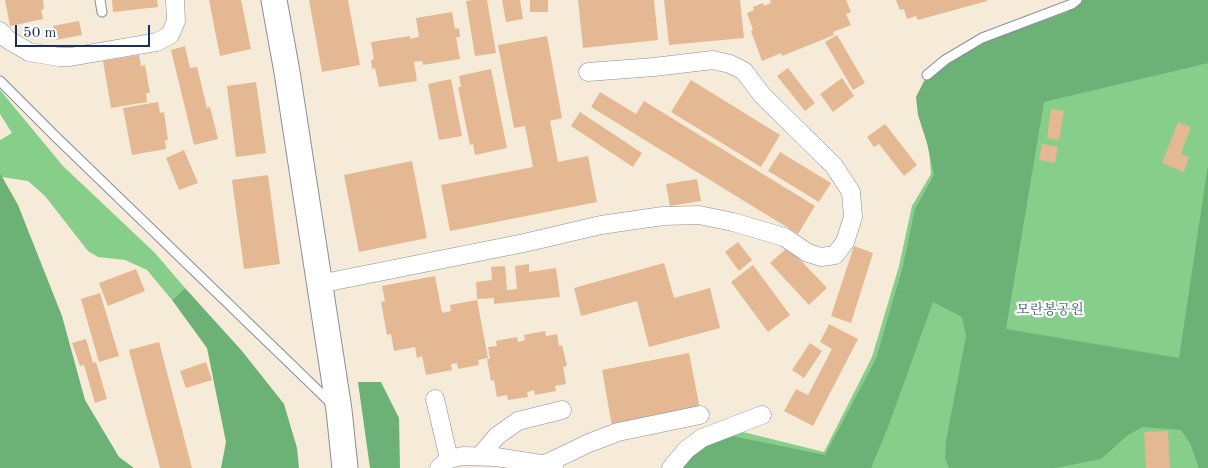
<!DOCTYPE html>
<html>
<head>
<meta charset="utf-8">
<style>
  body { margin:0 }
  #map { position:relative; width:1208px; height:468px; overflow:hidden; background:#f6ebd8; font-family:"Old Standard TT",serif }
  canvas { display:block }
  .scale { position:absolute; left:15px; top:25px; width:135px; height:22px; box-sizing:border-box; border:2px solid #1b2f5e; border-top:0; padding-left:6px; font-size:15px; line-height:18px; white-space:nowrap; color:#1b2f5e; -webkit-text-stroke:4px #fff; paint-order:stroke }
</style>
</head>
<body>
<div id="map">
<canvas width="1208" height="468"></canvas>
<div class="scale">50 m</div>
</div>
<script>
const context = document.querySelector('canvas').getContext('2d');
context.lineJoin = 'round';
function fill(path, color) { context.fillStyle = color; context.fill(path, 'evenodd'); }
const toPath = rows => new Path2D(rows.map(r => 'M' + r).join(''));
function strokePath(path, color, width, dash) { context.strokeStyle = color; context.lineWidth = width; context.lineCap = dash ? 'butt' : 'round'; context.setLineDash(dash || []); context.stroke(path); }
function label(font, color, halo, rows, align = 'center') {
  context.font = font + ' "Old Standard TT","Noto Serif KR",serif'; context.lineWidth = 4.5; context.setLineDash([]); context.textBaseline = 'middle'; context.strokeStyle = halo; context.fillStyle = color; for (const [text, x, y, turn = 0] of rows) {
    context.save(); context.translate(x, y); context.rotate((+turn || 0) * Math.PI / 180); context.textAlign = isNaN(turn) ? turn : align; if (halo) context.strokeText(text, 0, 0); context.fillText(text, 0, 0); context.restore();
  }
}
const green = toPath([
  [1208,0,1208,468,686,468,735,430,824,452,872,357,899,266,912,206,931,174,925,98],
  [0,90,63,166,155,253,185,288,172,300,147,270,125,260,98,257,88,251,45,196,28,181,2,177,0,173,0,140,12,133,0,114]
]);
const forest = toPath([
  [1083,0,1208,0,1208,63,1044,102,1006,329,1179,358,1208,165,1208,468,1199,468,1190,443,1181,430,1143,427,1128,435,1101,459,1055,468,949,468,945,459,946,441,966,336,962,317,933,302,888,427,871,468,674,468,693,450,732,436,825,455,876,359,903,266,915,209,934,175,927,143,918,115,916,97,924,81,944,64,983,42,1067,12],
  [0,173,18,205,62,316,85,400,119,457,134,468,0,468],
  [185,288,242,351,284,404,297,448,299,468,221,468,226,442,207,348,172,300],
  [358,382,381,382,399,418,400,468,370,468]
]);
const building = toPath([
  [5,0,43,0,44,9,41,10,43,19,10,26],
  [112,0,157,0,158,7,113,12],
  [209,0,241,0,251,49,220,56],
  [309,0,348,0,360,65,322,72],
  [474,0,487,0,496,53,475,56,466,1],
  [502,0,520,0,523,19,506,22],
  [530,0,548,0,548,12,530,12],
  [578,0,654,0,658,40,583,48],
  [664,0,740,0,744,38,669,45],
  [770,0,846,0,851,12,846,14,851,25,833,32,834,35,782,56,781,53,762,61,751,31,753,30,747,13,754,10,753,7,763,3,764,6,771,3],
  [896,0,987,0,987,1,918,20,916,16,907,19,904,9,900,10],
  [452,12,455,29,459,28,460,37,456,37,460,59,423,65,422,61,414,62,417,81,379,87,375,68,372,69,371,60,374,59,371,42,410,36,410,39,419,37,416,18],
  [79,21,82,35,56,40,53,26],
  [837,35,865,83,853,90,825,42],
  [547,36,562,118,550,121,558,162,588,156,597,202,450,231,441,185,533,167,525,126,514,128,498,45],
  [185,46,190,68,197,67,207,108,210,107,218,139,194,145,171,50],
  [139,55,141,66,145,65,150,93,146,93,147,102,111,108,103,61],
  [788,68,815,103,805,111,777,76],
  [491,69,507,148,475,155,473,144,470,145,458,87,461,87,459,76],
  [842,78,854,96,833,112,820,94],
  [451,79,462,136,439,140,428,84],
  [691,80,780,135,761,167,671,112],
  [256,82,266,153,236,157,227,86],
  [600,92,636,114,644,101,815,206,798,234,591,107],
  [158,102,160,113,164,112,168,140,165,140,166,149,132,155,123,108],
  [1051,109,1064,111,1059,140,1047,138],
  [580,112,642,153,633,167,571,126],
  [1178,122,1191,127,1181,154,1189,157,1184,172,1162,163],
  [885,124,917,165,904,176,879,144,874,147,867,137],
  [1042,144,1058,147,1055,163,1039,160],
  [184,150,198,183,179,190,166,158],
  [780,152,831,183,819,202,768,171],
  [412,161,427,238,359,252,344,175],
  [268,175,280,264,244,269,232,180],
  [697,179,701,201,670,206,666,184],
  [738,242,752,260,739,271,725,252],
  [854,246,873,253,851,323,831,316],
  [788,247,827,288,809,305,770,263],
  [664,263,674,298,710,288,720,328,649,347,637,301,581,316,574,288],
  [529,264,529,272,556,268,560,297,494,304,494,298,477,299,476,282,492,280,491,267,505,266,507,290,517,289,515,266],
  [753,265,790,315,768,332,731,282],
  [136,269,145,291,108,306,99,283],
  [435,276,442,313,451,311,450,305,477,300,488,358,478,360,479,365,458,369,457,363,451,364,452,370,426,375,422,356,417,358,415,347,394,351,391,334,387,335,381,302,385,301,382,286],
  [100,293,119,356,99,362,81,299],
  [829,324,858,339,813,426,784,411,796,389,808,395,832,349,820,342],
  [545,331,546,336,557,334,559,346,562,345,567,366,563,367,566,384,555,386,556,391,535,395,534,390,527,392,528,397,508,400,507,395,497,397,494,380,491,381,487,359,490,359,488,347,497,346,496,341,517,337,518,342,525,340,524,335],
  [86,339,93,363,96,362,107,399,95,403,84,365,80,366,72,343],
  [159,342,192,468,160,468,129,350],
  [810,343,822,351,804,378,792,370],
  [689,353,700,409,612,426,602,370],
  [206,362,212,380,186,388,180,371],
  [1168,431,1170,468,1146,468,1144,432]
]);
const service = toPath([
  [100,0,102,12],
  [927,75,945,60,982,38,1072,4,1077,0],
  [0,81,55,136,333,405]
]);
const minor = toPath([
  [0,31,7,39,29,52,59,57,70,57,157,42,170,35,176,21,175,0],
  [319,284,524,243,601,225,663,216,699,215,733,222,784,237,808,253,821,257,835,255,845,242,853,217,851,192,834,166,762,95,744,71,730,64,713,60,654,67,588,72],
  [435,399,449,459],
  [480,456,497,436,518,421,562,410],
  [543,465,589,443,618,432,700,415],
  [439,468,449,459,463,456,496,457,554,466],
  [671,468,686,450,702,438,762,415]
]);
const secondary = toPath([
  [274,0,287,72,339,410,345,468]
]);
const parkNames = [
  ["모란봉공원",1050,310]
];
fill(green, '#86ce89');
fill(forest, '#6cb175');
fill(building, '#e4b892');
strokePath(service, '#888d9b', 11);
strokePath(minor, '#888d9b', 19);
strokePath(secondary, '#888d9b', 27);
strokePath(service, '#fff', 9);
strokePath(minor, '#fff', 18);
strokePath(secondary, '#fff', 25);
label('14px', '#3b5f6b', '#fff', parkNames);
</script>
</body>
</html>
